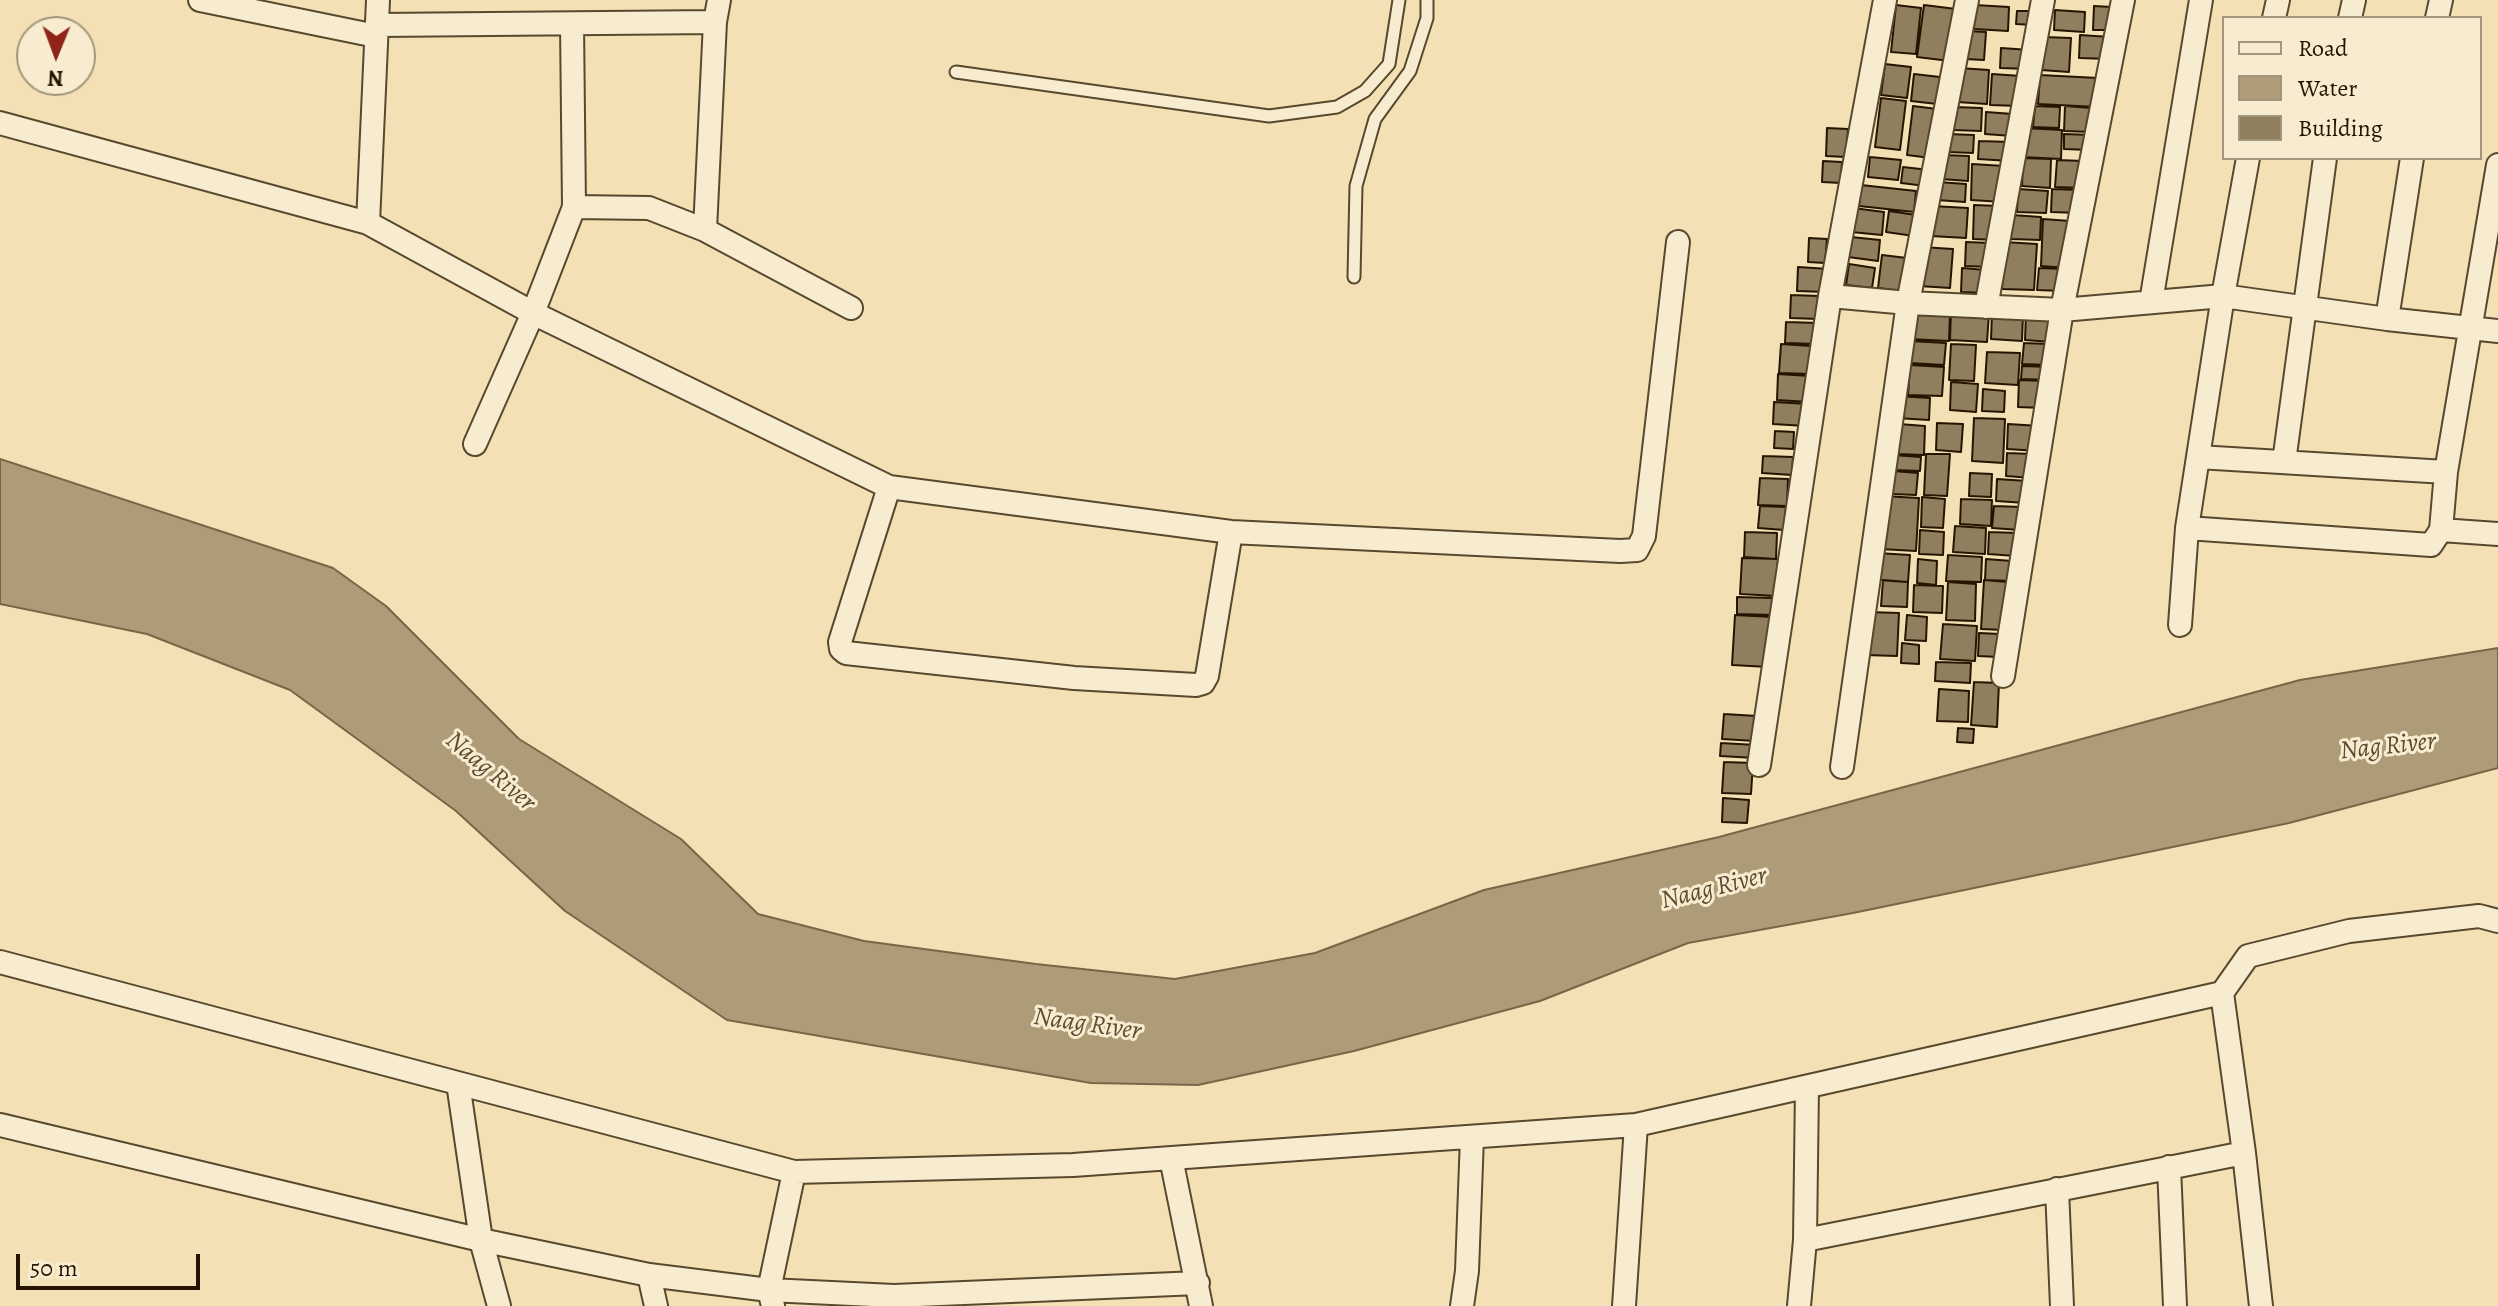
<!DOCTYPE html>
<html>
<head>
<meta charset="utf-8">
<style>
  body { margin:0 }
  #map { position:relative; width:2498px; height:1306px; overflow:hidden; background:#f3e1b5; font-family:Alegreya,serif }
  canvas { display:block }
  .legend { position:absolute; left:2222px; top:16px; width:260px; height:144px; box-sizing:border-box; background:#f7eccf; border:2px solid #a3967c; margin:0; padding:10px 14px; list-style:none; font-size:24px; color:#251500 }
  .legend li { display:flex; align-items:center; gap:16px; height:40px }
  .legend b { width:40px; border:2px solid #a3967c }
  .north { position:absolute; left:16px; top:16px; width:80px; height:80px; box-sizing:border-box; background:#f7eccf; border:2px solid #a3967c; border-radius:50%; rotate:181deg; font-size:22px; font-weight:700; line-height:32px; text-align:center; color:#251500 }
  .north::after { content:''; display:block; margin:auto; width:28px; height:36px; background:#8f2418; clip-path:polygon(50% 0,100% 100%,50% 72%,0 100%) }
  .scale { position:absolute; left:16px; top:1254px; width:184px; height:36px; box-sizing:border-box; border:4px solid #251500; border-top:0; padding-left:10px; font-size:24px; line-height:28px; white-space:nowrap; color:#251500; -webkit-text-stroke:6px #f7eccf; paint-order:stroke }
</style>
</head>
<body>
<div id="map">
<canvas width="2498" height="1306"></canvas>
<ul class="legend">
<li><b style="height:10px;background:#f7eccf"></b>Road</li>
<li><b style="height:22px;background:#ad9c77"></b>Water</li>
<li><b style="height:22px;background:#907f5e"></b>Building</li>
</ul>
<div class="north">N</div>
<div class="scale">50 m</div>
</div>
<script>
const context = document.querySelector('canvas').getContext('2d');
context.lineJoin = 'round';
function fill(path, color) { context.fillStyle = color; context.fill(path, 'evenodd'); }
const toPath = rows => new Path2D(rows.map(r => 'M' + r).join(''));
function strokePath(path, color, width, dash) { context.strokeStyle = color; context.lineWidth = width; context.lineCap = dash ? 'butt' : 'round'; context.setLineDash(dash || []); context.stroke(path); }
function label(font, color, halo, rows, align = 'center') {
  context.font = font + ' Alegreya,serif'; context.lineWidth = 6; context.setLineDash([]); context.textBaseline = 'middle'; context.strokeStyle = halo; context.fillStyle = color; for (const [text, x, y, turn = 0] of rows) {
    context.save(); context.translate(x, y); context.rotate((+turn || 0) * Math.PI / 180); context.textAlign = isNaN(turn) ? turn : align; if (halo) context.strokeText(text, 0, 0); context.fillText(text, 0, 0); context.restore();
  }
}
const water = toPath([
  [0,459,333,568,386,606,519,739,681,839,758,914,864,941,1036,964,1175,979,1315,953,1484,890,1719,837,2300,680,2498,648,2498,768,2289,823,1853,913,1688,943,1540,1001,1354,1051,1198,1085,1091,1083,727,1020,565,911,456,811,290,690,147,634,0,604,0,459]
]);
const building = toPath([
  [1896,5,1921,8,1916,54,1891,52,1896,5],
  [1924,5,1956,9,1950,61,1917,57,1924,5],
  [1975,5,2009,7,2008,31,1974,29,1975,5],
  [2094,6,2112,7,2111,30,2093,30,2094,6],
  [2055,10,2085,12,2084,32,2054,30,2055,10],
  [2017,11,2034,11,2033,25,2016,24,2017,11],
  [1966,31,1986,32,1984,60,1965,59,1966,31],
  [2080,35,2110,37,2109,59,2079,58,2080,35],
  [2043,37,2071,38,2069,72,2041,70,2043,37],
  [2001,48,2030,50,2029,69,2000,68,2001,48],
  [1885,64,1911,67,1907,98,1881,95,1885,64],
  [1959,68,1989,70,1987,104,1957,102,1959,68],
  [1914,74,1940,77,1937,104,1911,101,1914,74],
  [1992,74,2021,76,2020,106,1990,105,1992,74],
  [2040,75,2098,78,2097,107,2038,104,2040,75],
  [1881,98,1906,101,1900,150,1875,147,1881,98],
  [1913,106,1937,109,1931,158,1907,155,1913,106],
  [2035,106,2060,107,2059,128,2033,127,2035,106],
  [2065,106,2092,108,2091,132,2064,131,2065,106],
  [1954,107,1982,108,1981,131,1953,130,1954,107],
  [1986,112,2013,114,2012,136,1985,134,1986,112],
  [1827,128,1848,129,1846,157,1826,156,1827,128],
  [2024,128,2062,130,2061,159,2022,157,2024,128],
  [1947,134,1974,135,1973,153,1947,152,1947,134],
  [2064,134,2092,135,2091,150,2064,149,2064,134],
  [1979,141,2011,142,2010,161,1978,159,1979,141],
  [1943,155,1969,156,1968,181,1941,179,1943,155],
  [1870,157,1901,160,1898,180,1868,177,1870,157],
  [2023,158,2051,159,2050,188,2022,186,2023,158],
  [2057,160,2083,161,2082,188,2055,187,2057,160],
  [1823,161,1842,162,1841,183,1822,182,1823,161],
  [1972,164,2004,166,2003,202,1971,200,1972,164],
  [1903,167,1929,170,1926,186,1901,183,1903,167],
  [1938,182,1966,184,1965,202,1937,200,1938,182],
  [1861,185,1916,191,1914,212,1859,206,1861,185],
  [2018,189,2048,191,2046,213,2017,212,2018,189],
  [2052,189,2080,190,2079,213,2051,212,2052,189],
  [1974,205,1998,206,1996,240,1973,239,1974,205],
  [1932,206,1968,208,1966,238,1931,236,1932,206],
  [1853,208,1884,212,1882,235,1851,232,1853,208],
  [1889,211,1916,215,1914,236,1886,232,1889,211],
  [2012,215,2041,217,2040,240,2011,239,2012,215],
  [2043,219,2070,221,2067,268,2041,266,2043,219],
  [1851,237,1880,240,1878,261,1848,257,1851,237],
  [1809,238,1827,239,1825,263,1808,262,1809,238],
  [1966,242,1990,243,1989,267,1965,266,1966,242],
  [2004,242,2037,244,2034,290,2002,289,2004,242],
  [1921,247,1953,249,1950,288,1919,286,1921,247],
  [1882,255,1907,258,1903,291,1878,288,1882,255],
  [1849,264,1875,268,1872,288,1846,285,1849,264],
  [1798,267,1829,269,1827,292,1797,291,1798,267],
  [1962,268,1986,270,1985,293,1961,292,1962,268],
  [2039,268,2063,269,2062,291,2037,290,2039,268],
  [1791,295,1819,296,1818,319,1790,318,1791,295],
  [1910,311,1950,313,1949,341,1909,339,1910,311],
  [1951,311,1989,313,1987,342,1950,340,1951,311],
  [2026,312,2054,314,2052,342,2025,340,2026,312],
  [1992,313,2023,315,2022,341,1991,339,1992,313],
  [1786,322,1818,323,1817,344,1785,343,1786,322],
  [1910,341,1946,343,1944,365,1909,363,1910,341],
  [2024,343,2049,344,2048,365,2022,364,2024,343],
  [1781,344,1811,346,1810,374,1779,373,1781,344],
  [1951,344,1976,345,1974,381,1949,380,1951,344],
  [1987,352,2020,353,2018,385,1985,383,1987,352],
  [1910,365,1944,367,1942,396,1908,395,1910,365],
  [2022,366,2050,367,2050,380,2021,379,2022,366],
  [1778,374,1810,376,1809,402,1777,400,1778,374],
  [2019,380,2045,381,2043,408,2018,407,2019,380],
  [1951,382,1978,384,1976,412,1950,410,1951,382],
  [1983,389,2005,391,2004,412,1982,411,1983,389],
  [1897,396,1930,398,1929,420,1896,418,1897,396],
  [1774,402,1808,404,1806,426,1773,424,1774,402],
  [1974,418,2005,419,2003,463,1972,461,1974,418],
  [1937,423,1963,424,1961,452,1936,450,1937,423],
  [1899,424,1925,426,1924,455,1897,454,1899,424],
  [2008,424,2040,426,2038,451,2007,449,2008,424],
  [1775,431,1794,432,1793,449,1774,448,1775,431],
  [2007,453,2032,454,2031,478,2006,476,2007,453],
  [1926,454,1950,454,1947,496,1924,495,1926,454],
  [1893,455,1921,457,1920,471,1893,470,1893,455],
  [1763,456,1793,457,1792,475,1762,473,1763,456],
  [1893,471,1918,473,1916,495,1892,494,1893,471],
  [1970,473,1992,474,1991,497,1969,496,1970,473],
  [1760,478,1788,479,1787,506,1758,505,1760,478],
  [1997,479,2028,481,2026,503,1996,501,1997,479],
  [1883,496,1919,498,1916,551,1880,549,1883,496],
  [1922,497,1945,499,1943,528,1921,527,1922,497],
  [1961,499,1992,500,1991,526,1960,524,1961,499],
  [1760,506,1786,507,1784,530,1758,528,1760,506],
  [1994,506,2021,507,2020,530,1992,528,1994,506],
  [1955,526,1986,528,1985,554,1953,552,1955,526],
  [1920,530,1944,532,1943,555,1919,554,1920,530],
  [1745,532,1777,533,1776,559,1744,557,1745,532],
  [1989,532,2018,533,2016,556,1988,554,1989,532],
  [1877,553,1910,555,1908,582,1876,580,1877,553],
  [1948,555,1982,557,1981,582,1946,581,1948,555],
  [1742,558,1778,559,1776,596,1740,594,1742,558],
  [1918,559,1937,561,1936,585,1917,583,1918,559],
  [1986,559,2012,561,2011,581,1985,580,1986,559],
  [1883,580,1908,582,1907,607,1881,606,1883,580],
  [1984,580,2007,582,2004,630,1981,629,1984,580],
  [1948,582,1976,584,1975,621,1946,620,1948,582],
  [1914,585,1943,586,1942,613,1913,612,1914,585],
  [1737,597,1774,598,1773,615,1737,614,1737,597],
  [1867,612,1899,613,1897,656,1865,655,1867,612],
  [1735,615,1772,617,1769,667,1732,665,1735,615],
  [1907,615,1927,617,1926,641,1905,640,1907,615],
  [1943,624,1977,626,1975,661,1940,659,1943,624],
  [1979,633,2000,634,1999,657,1978,656,1979,633],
  [1902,643,1919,645,1919,664,1901,663,1902,643],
  [1936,662,1971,663,1970,683,1935,681,1936,662],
  [1974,682,1999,683,1997,727,1971,725,1974,682],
  [1939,689,1969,691,1968,722,1937,721,1939,689],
  [1724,714,1757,716,1755,741,1722,739,1724,714],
  [1958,728,1974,729,1973,743,1957,742,1958,728],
  [1721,743,1756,745,1755,758,1720,756,1721,743],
  [1724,762,1753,763,1751,794,1722,793,1724,762],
  [1723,798,1749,800,1747,823,1722,822,1723,798]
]);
const service = toPath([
  [956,72,1269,116,1337,107,1365,91,1389,64,1399,0],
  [1354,277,1356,186,1375,119,1410,71,1427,18,1427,0]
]);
const minor = toPath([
  [200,0,376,36],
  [1967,0,1908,303,2062,310,2123,0],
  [2274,18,2278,0],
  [2350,18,2354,0],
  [2437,18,2441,0],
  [572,24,574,207],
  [378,25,715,22],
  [0,123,368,223,533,313,889,487,1231,532,1620,551,1637,550,1644,536,1678,242],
  [2248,158,2223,296,2187,528,2431,545,2441,530,2498,534],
  [368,223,378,0],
  [705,230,715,22,719,0],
  [2151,302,2201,0],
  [1986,307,2043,0],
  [2387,319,2412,158],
  [475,444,533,313,574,207,649,208,705,230,851,308],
  [2198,457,2446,472],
  [2284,462,2325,158],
  [889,487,840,642,841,649,846,653,1074,678,1196,685,1203,683,1207,676,1231,532],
  [2441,530,2446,472,2498,165],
  [2180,625,2187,528],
  [2003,676,2062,310,2223,296,2387,319,2498,331],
  [1759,765,1830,296],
  [1842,767,1908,303,1830,296,1885,0],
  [0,962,794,1172,1073,1165,1636,1125,1624,1306],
  [2222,993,2244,1153,2261,1306],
  [458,1083,481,1240,499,1306],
  [0,1125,481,1240,649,1275,769,1290,894,1296,1198,1283],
  [1636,1125,2222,993,2248,956,2349,931,2479,916,2498,921],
  [1171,1158,1201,1306],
  [2169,1167,2175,1306],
  [2057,1189,2062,1306],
  [1805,1240,1807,1087],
  [649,1275,656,1306],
  [773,1306,769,1290,794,1172],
  [1462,1306,1467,1271,1472,1137],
  [1799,1306,1805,1240,2244,1153]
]);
const waterNames = [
  ["Nag River",2388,747,-6],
  ["Naag River",490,772,40],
  ["Naag River",1714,889,-14],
  ["Naag River",1087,1025,8]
];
fill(water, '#ad9c77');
strokePath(water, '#776647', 2);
fill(building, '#907f5e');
strokePath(building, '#251500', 2);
strokePath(service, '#58482d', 15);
strokePath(minor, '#58482d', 26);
strokePath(service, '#f7eccf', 11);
strokePath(minor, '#f7eccf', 22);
label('italic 26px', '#5b4b30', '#f7eccf', waterNames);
</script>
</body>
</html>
